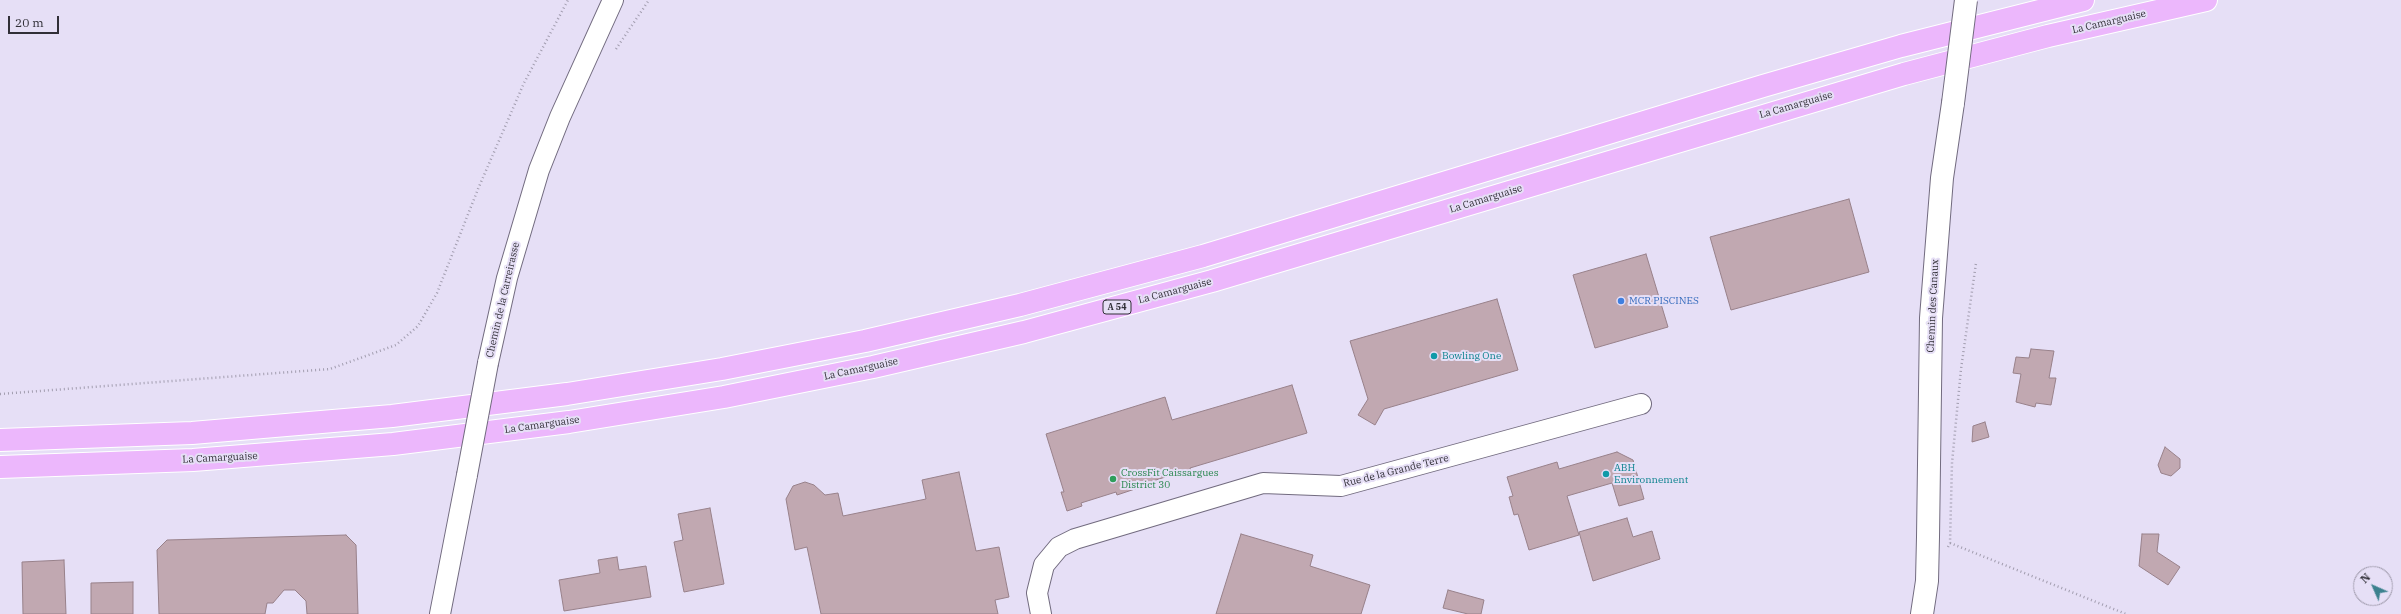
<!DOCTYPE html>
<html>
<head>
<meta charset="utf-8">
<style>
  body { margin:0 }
  #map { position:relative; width:2401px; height:614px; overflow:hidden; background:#e6dff6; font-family:"IBM Plex Serif",serif }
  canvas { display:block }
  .north { position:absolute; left:2353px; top:566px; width:40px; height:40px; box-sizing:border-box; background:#e6dff6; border:1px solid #9e99aa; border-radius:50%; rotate:315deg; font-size:11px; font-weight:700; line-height:16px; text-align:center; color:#312f37 }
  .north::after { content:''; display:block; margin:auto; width:14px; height:18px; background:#3c818e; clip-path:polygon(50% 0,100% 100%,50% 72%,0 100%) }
  .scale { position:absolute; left:8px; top:16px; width:51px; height:18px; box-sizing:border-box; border:2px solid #312f37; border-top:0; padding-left:5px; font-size:12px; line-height:14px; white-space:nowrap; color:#312f37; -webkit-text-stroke:3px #e6dff6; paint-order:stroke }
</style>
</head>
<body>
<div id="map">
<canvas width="2401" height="614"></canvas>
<div class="north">N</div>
<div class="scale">20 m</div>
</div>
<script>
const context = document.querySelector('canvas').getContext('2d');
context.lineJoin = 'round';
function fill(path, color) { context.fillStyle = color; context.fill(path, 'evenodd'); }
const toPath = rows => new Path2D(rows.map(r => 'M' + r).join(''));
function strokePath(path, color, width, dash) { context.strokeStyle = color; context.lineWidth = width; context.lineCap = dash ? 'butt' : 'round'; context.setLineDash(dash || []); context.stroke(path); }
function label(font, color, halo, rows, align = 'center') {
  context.font = font + ' "IBM Plex Serif",serif'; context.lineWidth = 4; context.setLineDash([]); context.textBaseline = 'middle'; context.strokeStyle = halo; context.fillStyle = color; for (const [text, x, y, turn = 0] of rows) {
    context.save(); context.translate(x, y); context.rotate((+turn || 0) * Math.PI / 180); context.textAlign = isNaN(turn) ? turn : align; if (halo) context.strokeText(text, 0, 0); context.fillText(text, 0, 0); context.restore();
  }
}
const building = toPath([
  [1849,199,1869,272,1731,310,1710,237,1849,199],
  [1646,254,1668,327,1595,348,1573,275,1646,254],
  [1497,299,1518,370,1384,409,1375,425,1358,415,1368,399,1350,341,1497,299],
  [2031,349,2054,351,2049,378,2056,378,2051,405,2036,403,2035,407,2016,402,2021,374,2013,373,2016,357,2029,358,2031,349],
  [1292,385,1307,433,1190,468,1191,472,1176,476,1175,474,1140,485,1141,487,1117,495,1116,492,1081,503,1082,506,1067,511,1061,492,1064,492,1046,434,1165,397,1172,420,1292,385],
  [1985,422,1989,437,1972,442,1973,426,1985,422],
  [2165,447,2180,459,2180,468,2171,476,2161,473,2158,465,2165,447],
  [1617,452,1633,460,1644,499,1619,506,1612,483,1567,496,1579,535,1529,550,1518,514,1514,515,1509,497,1513,496,1507,477,1557,462,1559,469,1617,452],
  [959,472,976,551,999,547,1009,597,995,600,998,614,821,614,807,547,795,550,786,499,793,486,805,482,814,485,825,495,838,493,843,516,926,499,922,480,959,472],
  [710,508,724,584,684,592,674,542,683,540,678,514,710,508],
  [1627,518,1633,537,1652,531,1660,559,1593,581,1579,532,1627,518],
  [1241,534,1313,555,1310,566,1370,585,1361,614,1216,614,1241,534],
  [2142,534,2159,534,2157,552,2180,567,2168,585,2139,566,2142,534],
  [346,535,356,545,358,614,307,614,306,601,295,590,284,590,273,603,267,603,265,614,159,614,157,550,167,540,346,535],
  [617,557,619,570,646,566,651,597,564,611,559,580,600,573,598,560,617,557],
  [64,560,66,614,23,614,22,562,64,560],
  [133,582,133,614,91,614,91,583,133,582],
  [1448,590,1484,600,1481,614,1468,614,1443,608,1448,590]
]);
const path = toPath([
  [616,49,649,0],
  [0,394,330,369,396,345,418,326,437,293,478,189,524,83,568,0],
  [1950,543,2126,614],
  [1948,547,1950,543,1952,463,1961,369,1976,263]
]);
const street = toPath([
  [488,363,507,278,539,170,560,117,613,0],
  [440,614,467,475],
  [1041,614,1037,593,1044,565,1059,547,1075,539,1263,483,1341,486,1641,404]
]);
const secondary = toPath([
  [1922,614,1927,581,1928,537,1931,318,1942,178,1953,103]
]);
const highway = toPath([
  [0,440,192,433,392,416,567,394,722,369,865,341,1020,305,1203,256,1763,86,1901,46,2083,0],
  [0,467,193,460,393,444,569,422,724,397,873,367,1024,332,1212,281,1904,74,2048,36,2206,0]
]);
const streetBridge = toPath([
  [467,475,488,363]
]);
const secondaryBridge = toPath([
  [1953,103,1966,0]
]);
const markers = [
  [1621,301,4,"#3f7fe0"],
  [1434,356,4,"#0f9aa8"],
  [1606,474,4,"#0f9aa8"],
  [1113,479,4,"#2e9e5b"]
];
const shields = [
  [1117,307,28]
];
const shieldNames = [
  ["A 54",1117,307]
];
const streetNames = [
  ["La Camarguaise",2109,22,-13],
  ["La Camarguaise",1796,105,-16],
  ["La Camarguaise",1486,199,-17],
  ["La Camarguaise",1175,291,-15],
  ["Chemin de la Carreirasse",503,300,-77],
  ["Chemin des Canaux",1933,306,-87],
  ["La Camarguaise",861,369,-12],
  ["La Camarguaise",542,425,-8],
  ["La Camarguaise",220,458,-3],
  ["Rue de la Grande Terre",1396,471,-14]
];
const shopNames = [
  ["MCR PISCINES",1629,301]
];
const cultureNames = [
  ["Bowling One",1442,356],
  ["ABH",1614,468],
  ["Environnement",1614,480]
];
const leisureNames = [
  ["CrossFit Caissargues",1121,473],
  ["District 30",1121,485]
];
fill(building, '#c1a8b1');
strokePath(building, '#98818a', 1);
strokePath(street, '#726b7f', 22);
strokePath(secondary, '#726b7f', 24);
strokePath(highway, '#fff', 24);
strokePath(path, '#a29daf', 2.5, [1, 3]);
strokePath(street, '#fff', 20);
strokePath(secondary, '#fff', 22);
strokePath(highway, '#ecb7fc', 22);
strokePath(streetBridge, '#726b7f', 22, []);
strokePath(secondaryBridge, '#726b7f', 24, []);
strokePath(streetBridge, '#fff', 20);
strokePath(secondaryBridge, '#fff', 22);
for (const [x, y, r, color] of markers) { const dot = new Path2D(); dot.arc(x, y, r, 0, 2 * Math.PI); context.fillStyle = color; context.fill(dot); strokePath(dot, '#e6dff6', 1.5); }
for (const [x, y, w] of shields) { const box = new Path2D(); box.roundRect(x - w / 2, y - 7, w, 14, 3); context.fillStyle = '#e6dff6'; context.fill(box); strokePath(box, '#312f37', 1); }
label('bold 9px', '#312f37', null, shieldNames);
label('10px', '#312f37', '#e6dff6', streetNames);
label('10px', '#366cbe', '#e6dff6', shopNames, 'left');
label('10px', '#0d838f', '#e6dff6', cultureNames, 'left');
label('10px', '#27864d', '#e6dff6', leisureNames, 'left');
</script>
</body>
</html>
